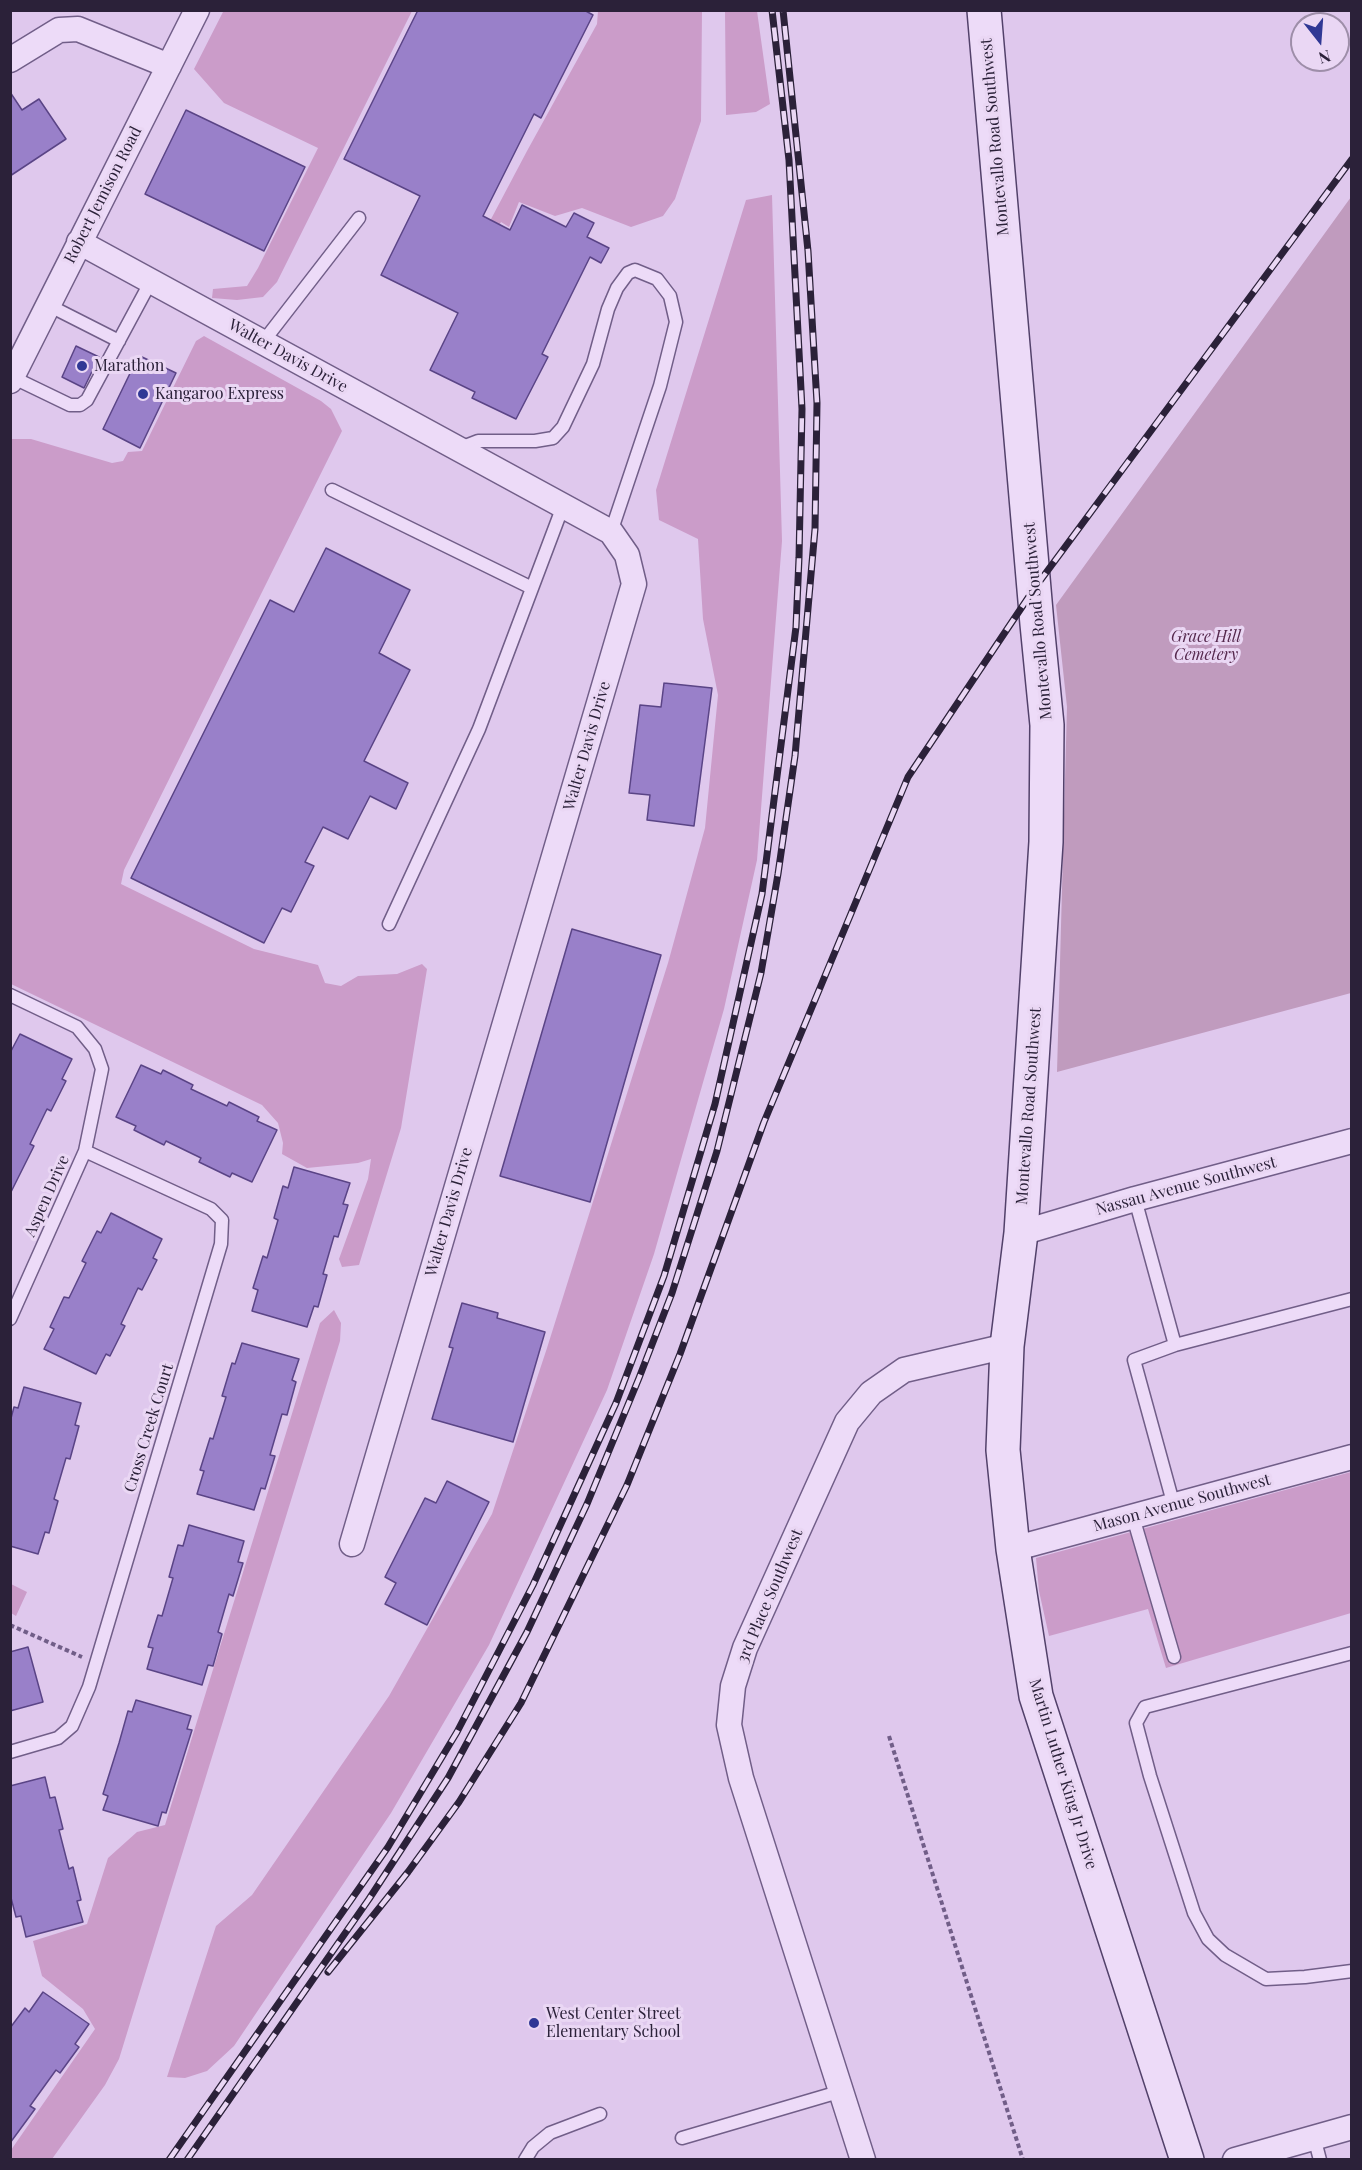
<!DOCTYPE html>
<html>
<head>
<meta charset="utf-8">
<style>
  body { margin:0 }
  #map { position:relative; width:1362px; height:2170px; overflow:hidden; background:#dfc8ed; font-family:"Playfair Display",serif }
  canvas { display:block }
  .frame { position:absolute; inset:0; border:12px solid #2b2139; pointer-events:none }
  .north { position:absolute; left:1290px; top:12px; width:60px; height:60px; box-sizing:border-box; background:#ead7f4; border:2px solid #9e8ea9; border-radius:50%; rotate:163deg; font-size:16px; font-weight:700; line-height:24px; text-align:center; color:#2b2139 }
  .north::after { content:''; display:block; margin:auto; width:21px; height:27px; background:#303895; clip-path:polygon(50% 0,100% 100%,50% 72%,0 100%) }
</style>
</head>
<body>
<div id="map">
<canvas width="1362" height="2170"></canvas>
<div class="frame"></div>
<div class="north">N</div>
</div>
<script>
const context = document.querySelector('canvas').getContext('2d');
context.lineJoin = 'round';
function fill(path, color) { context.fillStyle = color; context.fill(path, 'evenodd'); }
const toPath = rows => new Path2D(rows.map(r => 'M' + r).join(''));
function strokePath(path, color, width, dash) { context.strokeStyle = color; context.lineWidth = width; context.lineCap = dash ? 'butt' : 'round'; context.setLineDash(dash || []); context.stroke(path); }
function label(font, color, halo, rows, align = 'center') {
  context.font = font + ' "Playfair Display",serif'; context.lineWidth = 6; context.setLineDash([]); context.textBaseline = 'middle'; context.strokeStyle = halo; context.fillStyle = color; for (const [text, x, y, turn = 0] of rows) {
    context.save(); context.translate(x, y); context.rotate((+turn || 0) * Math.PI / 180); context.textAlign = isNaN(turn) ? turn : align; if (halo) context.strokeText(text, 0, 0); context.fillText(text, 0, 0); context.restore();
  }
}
const green = toPath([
  [224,10,412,11,277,282,263,297,237,300,212,298,213,289,247,286,258,268,318,148,224,103,194,69],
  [598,11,702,11,701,121,675,199,663,216,631,227,582,208,555,216,519,202,509,227,501,222,465,296,453,291,527,151,597,24],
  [725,11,757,11,770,104,756,112,726,115],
  [772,195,782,541,757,860,724,1009,654,1254,607,1390,489,1645,391,1813,234,2046,207,2071,185,2078,167,2077,216,1926,252,1895,389,1696,492,1514,547,1348,668,963,705,828,718,695,703,619,698,539,659,520,656,490,746,200],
  [204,336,321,401,331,409,342,431,124,870,121,884,254,949,318,965,325,983,341,986,358,976,397,974,422,964,427,969,401,1128,359,1265,342,1267,339,1259,368,1179,371,1159,358,1163,307,1168,282,1154,283,1143,278,1123,262,1105,11,984,11,439,31,439,112,463,123,461,128,452,142,451,196,341],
  [334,1310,341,1323,340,1341,119,2059,105,2085,52,2159,11,2159,11,2150,95,2029,83,2009,42,1976,33,1941,87,1924,108,1858,137,1832,165,1825,320,1323],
  [1351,1472,1351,1613,1166,1668,1148,1609,1049,1636,1039,1591,1036,1558],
  [11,1584,27,1592,16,1616,11,1613]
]);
const cemetery = toPath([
  [1351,197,1351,993,1057,1072,1067,707,1056,605]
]);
const building = toPath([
  [418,10,584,10,593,15,541,118,534,114,483,216,510,230,522,205,566,227,574,213,594,223,587,237,609,248,601,263,590,257,542,354,548,357,516,419,472,398,475,392,430,370,458,313,381,275,420,196,344,159,418,10],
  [10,92,22,110,39,99,66,139,10,176,10,92],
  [186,110,305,167,264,251,145,194,186,110],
  [76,346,99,357,84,388,62,377,76,346],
  [142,357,176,373,140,448,103,429,136,361,139,362,142,357],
  [326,548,410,590,379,653,410,670,364,761,408,783,396,809,370,796,348,839,323,827,305,862,314,866,291,912,282,908,264,943,131,878,270,600,294,612,326,548],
  [664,683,712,688,694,826,647,820,650,795,629,793,640,705,661,707,664,683],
  [572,929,661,955,590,1202,500,1176,572,929],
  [20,1034,72,1059,62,1079,66,1081,51,1111,47,1109,30,1144,34,1146,10,1194,10,1053,20,1034],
  [141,1065,161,1074,163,1070,193,1085,191,1089,227,1106,229,1102,259,1117,257,1121,277,1130,252,1182,232,1173,230,1177,199,1162,201,1158,166,1141,164,1145,134,1130,136,1126,116,1117,141,1065],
  [294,1167,350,1183,343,1204,348,1205,338,1237,334,1236,323,1274,327,1275,318,1307,314,1306,307,1327,252,1311,258,1290,253,1288,263,1256,267,1258,278,1220,274,1218,283,1186,288,1188,294,1167],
  [111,1213,162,1239,153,1258,157,1260,142,1290,138,1288,121,1324,125,1326,110,1356,106,1354,96,1374,44,1349,54,1329,50,1327,64,1297,69,1298,86,1263,82,1261,97,1231,101,1233,111,1213],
  [462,1303,498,1313,497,1318,545,1332,513,1442,432,1419,453,1348,449,1347,462,1303],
  [242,1343,299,1359,292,1380,296,1382,287,1415,282,1414,270,1455,275,1456,265,1489,261,1488,254,1510,197,1494,204,1471,200,1470,210,1438,213,1439,226,1397,222,1396,232,1363,235,1364,242,1343],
  [24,1387,81,1403,75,1425,79,1426,70,1459,66,1458,54,1499,58,1501,49,1533,45,1532,38,1554,10,1546,10,1422,14,1407,18,1408,24,1387],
  [447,1481,489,1502,427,1625,385,1604,396,1583,385,1577,425,1498,436,1503,447,1481],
  [189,1525,244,1541,238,1562,243,1563,233,1596,229,1594,218,1632,222,1634,213,1666,208,1665,202,1685,147,1669,153,1648,148,1647,158,1615,162,1616,173,1578,169,1577,178,1545,183,1546,189,1525],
  [28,1647,43,1702,10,1711,10,1652,28,1647],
  [136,1700,191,1716,187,1729,192,1730,176,1781,166,1813,162,1812,158,1826,103,1810,108,1796,103,1794,119,1743,128,1711,132,1712,136,1700],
  [45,1777,50,1798,55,1797,63,1829,59,1830,69,1869,73,1867,81,1900,77,1901,83,1922,26,1937,21,1916,16,1917,10,1894,10,1786,45,1777],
  [43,1992,89,2024,75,2044,79,2047,60,2073,56,2070,30,2106,35,2109,10,2143,10,2028,25,2008,29,2012,43,1992]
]);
const path = toPath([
  [10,1625,82,1657],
  [889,1736,1023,2160]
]);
const lane = toPath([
  [48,305,119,341],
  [263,342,359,218],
  [12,377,70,405,80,405,87,400,151,281],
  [460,448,478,441,535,441,553,438,563,427,593,364,608,309,617,288,628,273,635,270,657,279,670,296,676,322,660,386,611,532],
  [332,490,532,588],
  [389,924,479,729,563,506],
  [10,995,77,1027,95,1049,102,1069,85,1151,10,1319],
  [1135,1199,1175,1345],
  [1174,1506,1134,1360,1175,1345,1352,1299],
  [1133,1517,1174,1657],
  [1352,1653,1145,1707,1136,1723,1150,1776,1194,1913,1208,1939,1225,1955,1266,1979,1305,1977,1352,1971],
  [10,1752,58,1738,72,1726,89,1687,221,1244,222,1220,211,1209,85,1151],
  [1314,2137,1320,2160],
  [682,2138,842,2091],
  [525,2160,533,2147,550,2133,600,2114]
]);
const street = toPath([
  [10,60,59,30,78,29,169,66],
  [79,242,611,532,627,555,634,584,352,1544],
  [10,381,197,10],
  [1021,1233,1135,1199,1352,1141],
  [1013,1549,1352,1457],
  [863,2160,741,1778,729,1725,733,1686,745,1648,847,1422,871,1393,904,1370,1007,1346],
  [1235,2160,1352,2127]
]);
const secondary = toPath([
  [984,10,1037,624,1047,725,1046,842,1021,1233,1007,1346,1003,1450,1013,1549,1036,1696,1187,2160]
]);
const rail = toPath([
  [328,1972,408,1872,459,1802,521,1703,627,1485,680,1354,764,1122,908,777,1034,589,1352,159],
  [169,2160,388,1847,457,1732,533,1585,616,1403,664,1276,715,1104,762,894,796,627,799,558,802,409,789,160,772,10],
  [187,2160,369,1899,448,1778,527,1632,587,1504,639,1378,672,1293,717,1151,761,973,778,874,795,756,815,529,817,403,808,251,783,10]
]);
const markers = [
  [82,366,6,"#303895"],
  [143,394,6,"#303895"],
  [534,2023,6,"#303895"]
];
const streetNames = [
  ["Montevallo Road Southwest",995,137,-95],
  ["Robert Jemison Road",103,195,-63],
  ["Walter Davis Drive",288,356,29],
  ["Montevallo Road Southwest",1038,621,-95],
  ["Walter Davis Drive",587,746,-74],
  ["Montevallo Road Southwest",1029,1106,-86],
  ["Nassau Avenue Southwest",1186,1186,-15],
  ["Aspen Drive",47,1196,-66],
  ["Walter Davis Drive",449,1212,-74],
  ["Cross Creek Court",149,1428,-73],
  ["Mason Avenue Southwest",1182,1503,-15],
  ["3rd Place Southwest",770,1596,-67],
  ["Martin Luther King Jr Drive",1063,1774,73]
];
const poiNames = [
  ["Marathon",94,366],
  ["Kangaroo Express",155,394],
  ["West Center Street",546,2014],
  ["Elementary School",546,2032]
];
const parkNames = [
  ["Grace Hill",1206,637],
  ["Cemetery",1206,655]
];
fill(green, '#cb9cc9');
fill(cemetery, '#c09bbe');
fill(building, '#9980c9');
strokePath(building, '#5a4486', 1.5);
strokePath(lane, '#715e88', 15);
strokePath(street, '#715e88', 27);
strokePath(secondary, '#52416a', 36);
strokePath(path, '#715e88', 4, [4.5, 3]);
strokePath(lane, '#eddbf8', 12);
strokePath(street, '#eddbf8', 24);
strokePath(secondary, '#eddbf8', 33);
strokePath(rail, '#2b2139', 7);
strokePath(rail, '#ead7f4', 4.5, [14]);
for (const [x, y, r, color] of markers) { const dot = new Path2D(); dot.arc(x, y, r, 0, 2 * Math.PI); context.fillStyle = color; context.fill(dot); strokePath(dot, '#ead7f4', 2); }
label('16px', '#2b2139', '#ead7f4', streetNames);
label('16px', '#2b2139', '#ead7f4', poiNames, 'left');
label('italic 16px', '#55284d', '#ead7f4', parkNames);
</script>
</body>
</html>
